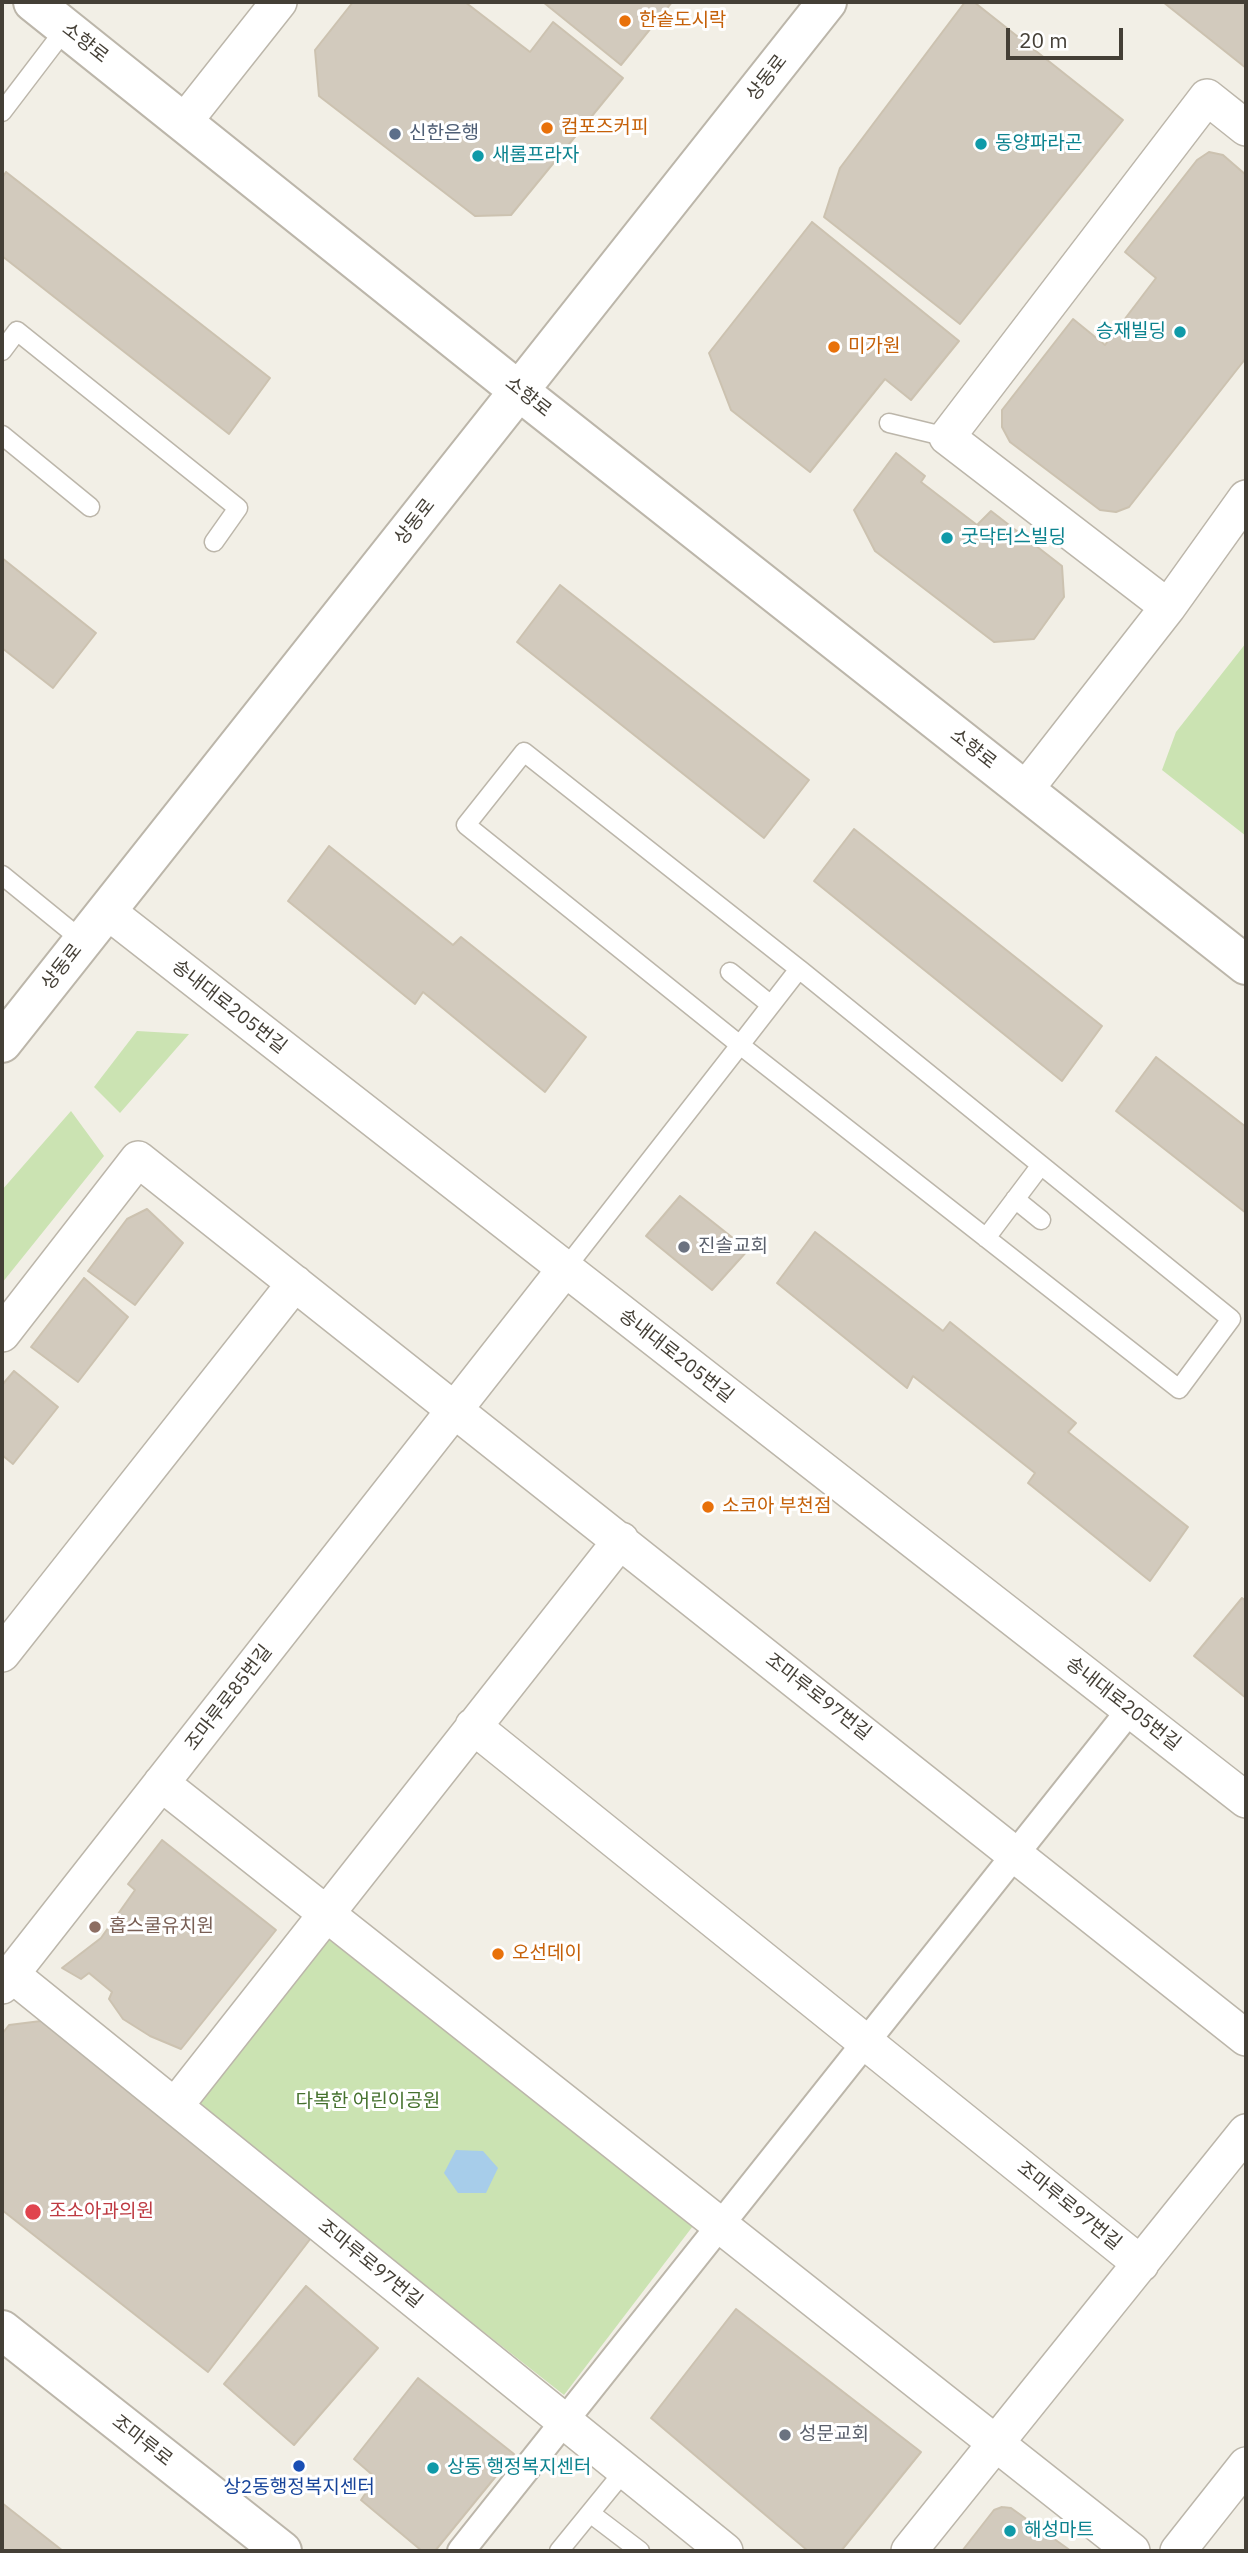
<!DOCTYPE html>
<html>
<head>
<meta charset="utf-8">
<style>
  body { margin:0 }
  #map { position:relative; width:1248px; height:2553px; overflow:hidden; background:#f2efe6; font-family:"IBM Plex Sans",sans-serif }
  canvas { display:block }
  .frame { position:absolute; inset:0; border:4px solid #443f36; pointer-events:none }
  .scale { position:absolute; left:1006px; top:28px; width:117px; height:32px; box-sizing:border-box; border:4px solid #443f36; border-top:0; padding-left:9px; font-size:21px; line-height:24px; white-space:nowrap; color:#443f36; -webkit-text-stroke:5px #fff; paint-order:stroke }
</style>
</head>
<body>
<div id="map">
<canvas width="1248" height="2553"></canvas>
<div class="frame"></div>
<div class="scale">20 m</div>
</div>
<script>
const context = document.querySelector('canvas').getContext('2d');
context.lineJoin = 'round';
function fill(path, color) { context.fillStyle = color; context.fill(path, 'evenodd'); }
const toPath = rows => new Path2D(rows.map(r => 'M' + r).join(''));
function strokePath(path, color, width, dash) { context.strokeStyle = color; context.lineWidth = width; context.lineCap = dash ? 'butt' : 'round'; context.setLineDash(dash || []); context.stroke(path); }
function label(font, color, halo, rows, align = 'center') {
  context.font = font + ' "IBM Plex Sans","Noto Sans KR",sans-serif'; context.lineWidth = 6; context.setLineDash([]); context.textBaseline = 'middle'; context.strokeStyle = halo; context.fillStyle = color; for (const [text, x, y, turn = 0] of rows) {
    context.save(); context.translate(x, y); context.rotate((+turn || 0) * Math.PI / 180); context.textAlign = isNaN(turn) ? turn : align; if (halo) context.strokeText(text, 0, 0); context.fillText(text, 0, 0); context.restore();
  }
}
const green = toPath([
  [1246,643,1246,836,1162,770,1176,732],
  [137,1031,189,1034,120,1113,94,1087],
  [71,1111,104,1156,2,1283,2,1190],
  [325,1930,696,2222,564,2395,191,2102]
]);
const water = toPath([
  [456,2150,483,2151,498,2168,486,2193,458,2193,444,2173]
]);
const building = toPath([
  [353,2,465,2,530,52,553,22,623,78,511,215,475,216,319,96,315,50,353,2],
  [543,2,672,2,621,65,543,2],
  [965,2,974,2,1123,120,960,324,824,217,840,168,965,2],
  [1163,2,1246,2,1246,68,1163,2],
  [1209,152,1223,155,1246,175,1246,358,1129,507,1116,512,1100,510,1010,442,1002,427,1002,410,1073,319,1105,345,1156,278,1125,252,1197,160,1209,152],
  [6,172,270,378,229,434,2,256,2,178,6,172],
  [812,222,959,341,911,400,885,379,810,472,731,410,709,353,812,222],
  [896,453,925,476,921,482,977,525,991,511,1062,566,1064,597,1034,639,994,642,875,551,854,510,896,453],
  [2,558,96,633,53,688,2,648,2,558],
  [560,585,809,780,764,838,517,642,560,585],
  [854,829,1102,1026,1062,1081,814,881,854,829],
  [329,846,453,945,461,937,586,1037,545,1092,423,992,415,1004,288,901,329,846],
  [1156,1057,1246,1127,1246,1213,1116,1111,1156,1057],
  [680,1196,748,1250,712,1290,646,1236,680,1196],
  [147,1209,183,1243,135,1305,88,1271,127,1219,147,1209],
  [815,1232,943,1331,950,1322,1076,1423,1068,1432,1188,1527,1150,1581,1028,1483,1035,1473,913,1376,907,1388,777,1283,815,1232],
  [84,1278,128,1317,78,1382,31,1347,84,1278],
  [14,1371,58,1407,13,1464,2,1455,2,1385,14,1371],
  [1242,1598,1246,1601,1246,1698,1194,1656,1242,1598],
  [162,1840,276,1930,181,2049,150,2036,123,2019,109,1999,112,1992,89,1973,81,1979,62,1968,101,1938,135,1890,128,1884,162,1840],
  [41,2021,311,2238,208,2372,2,2210,2,2034,9,2025,41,2021],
  [306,2286,378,2348,294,2445,224,2384,306,2286],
  [736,2309,921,2452,841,2551,808,2551,651,2418,736,2309],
  [418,2378,514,2454,435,2551,422,2551,361,2500,376,2478,354,2459,418,2378],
  [2,2503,63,2551,2,2551,2,2503],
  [1002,2507,1011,2508,1071,2551,962,2551,994,2510,1002,2507]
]);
const service = toPath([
  [2,112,66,28],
  [2,351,17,331,238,508,214,542],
  [889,423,947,437],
  [2,435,90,507],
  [2,875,83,941],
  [730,972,771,1005],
  [1015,1199,1041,1220],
  [986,1238,1041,1165],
  [565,1269,740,1045,799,969,1231,1319,1179,1389,740,1045,466,825,524,752,799,969],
  [590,2513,640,2551],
  [559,2551,625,2470]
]);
const pedestrian = toPath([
  [461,2551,1130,1710]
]);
const minor = toPath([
  [184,122,279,2],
  [1168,607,947,437,1207,97,1246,128],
  [1025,790,1168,607,1246,498],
  [107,911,1246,1800],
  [2,1334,138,1159,1246,2038],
  [2,1654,295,1283],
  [473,1726,1141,2264],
  [161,1783,1132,2551],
  [11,1974,725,2551],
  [2,1986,565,1269],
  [175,2106,621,1540],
  [909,2551,1246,2132],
  [1178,2551,1246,2465]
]);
const tertiary = toPath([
  [33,2,519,391,1246,965],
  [2,1043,827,2],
  [2,2330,282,2551]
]);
const markers = [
  [625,21,7,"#e8710a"],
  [547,128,7,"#e8710a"],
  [395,134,7,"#5c6f8a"],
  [981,144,7,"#0f9aa8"],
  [478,156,7,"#0f9aa8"],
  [1180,332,7,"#0f9aa8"],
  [834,347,7,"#e8710a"],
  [947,538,7,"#0f9aa8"],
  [684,1247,7,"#6b7280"],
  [708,1507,7,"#e8710a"],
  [95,1927,7,"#8d6e63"],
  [498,1954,7,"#e8710a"],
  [33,2212,9,"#e0444e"],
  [785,2435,7,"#6b7280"],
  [299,2466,7,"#1a4fb4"],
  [433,2468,7,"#0f9aa8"],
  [1010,2531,7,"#0f9aa8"]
];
const foodNames = [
  ["한솥도시락",639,21],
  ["컴포즈커피",561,128],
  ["미가원",848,347],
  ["소코아 부천점",722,1507],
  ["오선데이",512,1954]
];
const streetNames = [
  ["소향로",85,43,38],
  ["상동로",767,78,-52],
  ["소향로",528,397,38],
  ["상동로",415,522,-52],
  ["소향로",973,749,38],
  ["상동로",62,967,-52],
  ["송내대로205번길",229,1007,38],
  ["송내대로205번길",676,1356,38],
  ["조마루로97번길",818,1697,38],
  ["조마루로85번길",229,1698,-52],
  ["송내대로205번길",1123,1704,38],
  ["조마루로97번길",1069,2206,39],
  ["조마루로97번길",370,2264,39],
  ["조마루로",142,2441,38]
];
const serviceNames = [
  ["신한은행",409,134]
];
const cultureNames = [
  ["동양파라곤",995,144],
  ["새롬프라자",492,156],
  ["승재빌딩",1166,332,"right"],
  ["굿닥터스빌딩",961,538],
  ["상동 행정복지센터",447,2468],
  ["해성마트",1024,2531]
];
const worshipNames = [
  ["진솔교회",698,1247],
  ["성문교회",799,2435]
];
const educationNames = [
  ["홉스쿨유치원",109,1927]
];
const parkNames = [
  ["다복한 어린이공원",368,2102]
];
const healthNames = [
  ["조소아과의원",49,2212]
];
const transitNames = [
  ["상2동행정복지센터",299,2488]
];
fill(green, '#cbe3b2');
fill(water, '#a7cdea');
fill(building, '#d2cabd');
strokePath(building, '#ccc2b0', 2);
strokePath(service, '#bcb6aa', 21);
strokePath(pedestrian, '#bcb6aa', 30);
strokePath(minor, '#bcb6aa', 38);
strokePath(tertiary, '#bcb6aa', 42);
strokePath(service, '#fff', 18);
strokePath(pedestrian, '#fff', 26);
strokePath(minor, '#fff', 35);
strokePath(tertiary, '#fff', 38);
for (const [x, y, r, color] of markers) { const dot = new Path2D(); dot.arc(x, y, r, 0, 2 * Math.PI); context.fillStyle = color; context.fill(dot); strokePath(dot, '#fff', 2.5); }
label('19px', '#c56008', '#fff', foodNames, 'left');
label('19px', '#443f36', '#fff', streetNames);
label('19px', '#4e5e75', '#fff', serviceNames, 'left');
label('19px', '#0d838f', '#fff', cultureNames, 'left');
label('19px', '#5b616d', '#fff', worshipNames, 'left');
label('19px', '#785e54', '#fff', educationNames, 'left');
label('19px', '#45712e', '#fff', parkNames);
label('19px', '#be3a42', '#fff', healthNames, 'left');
label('19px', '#164399', '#fff', transitNames);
</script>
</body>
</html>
